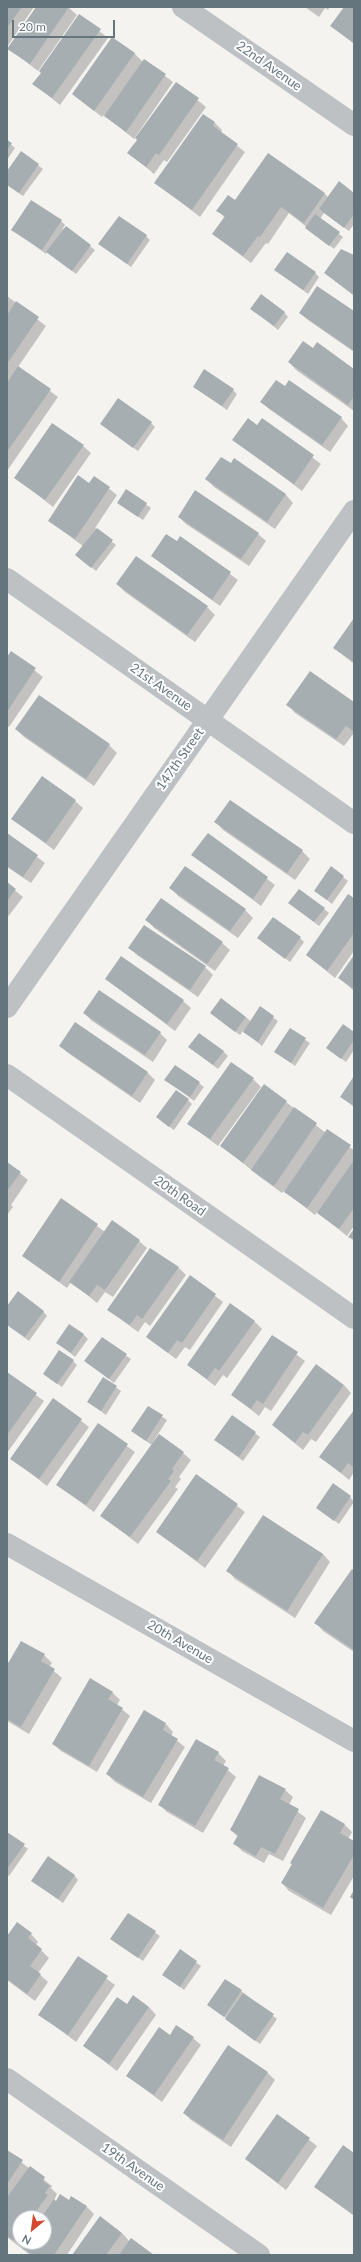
<!DOCTYPE html>
<html>
<head>
<meta charset="utf-8">
<style>
  body { margin:0 }
  #map { position:relative; width:361px; height:2262px; overflow:hidden; background:#f4f3f0; font-family:Lato,sans-serif }
  canvas { display:block }
  .frame { position:absolute; inset:0; border:8px solid #65757e; pointer-events:none }
  .north { position:absolute; left:12px; top:2210px; width:40px; height:40px; box-sizing:border-box; background:#fff; border:1px solid #c1c8cb; border-radius:50%; rotate:209deg; font-size:11px; font-weight:700; line-height:16px; text-align:center; color:#65757e }
  .north::after { content:''; display:block; margin:auto; width:14px; height:18px; background:#d4482f; clip-path:polygon(50% 0,100% 100%,50% 72%,0 100%) }
  .scale { position:absolute; left:12px; top:20px; width:103px; height:18px; box-sizing:border-box; border:2px solid #65757e; border-top:0; padding-left:5px; font-size:12px; line-height:14px; white-space:nowrap; color:#65757e; -webkit-text-stroke:3px #fff; paint-order:stroke }
</style>
</head>
<body>
<div id="map">
<canvas width="361" height="2262"></canvas>
<div class="frame"></div>
<div class="north">N</div>
<div class="scale">20 m</div>
</div>
<script>
const context = document.querySelector('canvas').getContext('2d');
context.lineJoin = 'round';
function fill(path, color) { context.fillStyle = color; context.fill(path, 'evenodd'); }
const toPath = rows => new Path2D(rows.map(r => 'M' + r).join(''));
function strokePath(path, color, width, dash) { context.strokeStyle = color; context.lineWidth = width; context.lineCap = dash ? 'butt' : 'round'; context.setLineDash(dash || []); context.stroke(path); }
function label(font, color, halo, rows, align = 'center') {
  context.font = font + ' Lato,sans-serif'; context.lineWidth = 4; context.setLineDash([]); context.textBaseline = 'middle'; context.strokeStyle = halo; context.fillStyle = color; for (const [text, x, y, turn = 0] of rows) {
    context.save(); context.translate(x, y); context.rotate((+turn || 0) * Math.PI / 180); context.textAlign = isNaN(turn) ? turn : align; if (halo) context.strokeText(text, 0, 0); context.fillText(text, 0, 0); context.restore();
  }
}
const shadow = toPath([
  [7,7,34,7,7,47],
  [37,7,68,7,77,15,38,71,9,49],
  [305,7,330,7,328,10,325,8,319,17],
  [345,7,354,7,354,44,331,26],
  [79,15,108,38,60,105,34,84],
  [134,53,143,62,144,60,173,82,134,139,104,115,102,117,73,94],
  [176,83,206,107,167,162,164,160,154,174,129,153],
  [215,123,222,130,221,133,245,152,200,217,156,183],
  [7,141,15,148,7,160],
  [22,153,43,169,23,196,7,185,7,173],
  [325,194,328,197,354,194,354,224,349,231,324,213,320,219,343,237,334,249,289,213,268,244,266,243,251,263,213,234,225,218,218,211,235,201],
  [61,221,65,225,62,230,66,228,95,250,76,274,47,252,46,254,13,230],
  [146,236,150,240,131,267,100,244],
  [354,256,354,296,325,273],
  [276,270,315,273,319,277,308,294],
  [7,296,46,326,18,367,58,397,7,471],
  [251,308,284,312,288,317,278,330],
  [354,312,354,352,308,320,300,313],
  [289,362,354,370,354,411,296,370],
  [194,387,233,390,237,394,227,410],
  [285,387,341,418,348,426,330,452,269,409,262,402],
  [262,419,321,464,302,491,234,440,257,426],
  [151,423,155,427,138,451,101,424],
  [83,446,91,453,53,507,16,478],
  [235,460,286,495,293,503,275,529,214,487,206,479,231,465],
  [94,477,117,495,95,528,116,545,96,571,81,559,83,546,49,521,89,484],
  [126,490,151,508,143,520,118,503],
  [179,517,258,534,266,541,249,566,186,524],
  [181,537,238,580,220,606,152,556,177,543],
  [117,584,207,607,215,615,195,642,125,592],
  [354,620,354,664,334,648],
  [11,652,43,677,9,727,7,726,7,658],
  [310,672,354,703,354,733,344,746,295,713,288,705],
  [16,729,109,745,117,753,94,786,24,737],
  [75,801,83,808,54,850,12,819],
  [231,801,302,851,310,859,295,880,223,830,216,822],
  [7,834,45,863,31,883,7,867],
  [208,834,275,885,261,906,193,855],
  [185,868,245,910,253,918,238,938,178,896,171,888],
  [331,868,348,881,332,904,315,891],
  [7,884,23,897,7,918],
  [354,899,354,951,335,978,307,955],
  [290,903,324,909,329,913,319,926],
  [147,920,222,943,230,950,215,971,154,928],
  [259,938,300,938,304,942,290,962],
  [129,947,205,967,213,975,198,997,137,955],
  [354,956,354,991,339,978],
  [106,979,183,1001,191,1008,175,1031],
  [260,1008,278,1021,262,1046,243,1031,240,1035,211,1013,246,1017,251,1022],
  [84,1013,160,1033,167,1040,153,1062,92,1021],
  [291,1030,310,1043,295,1066,276,1052],
  [354,1033,354,1050,346,1062,327,1048],
  [60,1046,147,1072,155,1080,140,1103,68,1053],
  [189,1047,223,1051,228,1056,218,1069],
  [354,1078,354,1107,341,1097],
  [253,1079,261,1087,218,1146,189,1124],
  [166,1080,199,1083,204,1087,194,1101],
  [188,1100,192,1104,174,1130,161,1121],
  [286,1102,326,1133,354,1150,354,1226,347,1236,317,1212,315,1215,284,1191,282,1193,260,1177,222,1146],
  [7,1163,28,1180,11,1205,13,1207,7,1215],
  [62,1200,105,1232,139,1241,147,1248,113,1297,105,1292,97,1303,71,1282,67,1288,23,1256],
  [178,1267,186,1275,150,1326,145,1322,138,1332,108,1310],
  [190,1277,223,1302,190,1350,185,1347,176,1359,147,1337],
  [7,1308,43,1311,47,1316,29,1341,7,1325],
  [254,1321,262,1329,227,1378,223,1375,215,1386,188,1365],
  [83,1334,88,1339,75,1357,58,1343],
  [272,1336,305,1361,271,1411,265,1407,259,1416,232,1395],
  [102,1338,131,1359,114,1383,86,1361],
  [73,1361,77,1365,62,1387,44,1374],
  [7,1374,44,1401,7,1453],
  [103,1378,121,1391,106,1415,88,1402],
  [344,1385,351,1393,316,1442,311,1439,303,1450,273,1425],
  [53,1399,89,1427,47,1486,11,1458],
  [148,1407,167,1420,153,1442,183,1453,191,1460,179,1477,181,1479,175,1487,178,1489,138,1544,102,1516,152,1445,137,1435],
  [354,1412,354,1472,349,1480,321,1457],
  [232,1416,260,1437,243,1461,215,1440],
  [98,1425,135,1452,94,1512,57,1485],
  [197,1475,245,1512,205,1568,157,1532],
  [350,1497,354,1502,339,1524,317,1508],
  [263,1516,323,1554,330,1562,295,1618,235,1579,228,1571],
  [354,1571,354,1652,323,1631,316,1623],
  [44,1655,52,1663,49,1667,62,1678,29,1734,7,1721,7,1666],
  [112,1692,120,1700,117,1705,130,1716,97,1772,61,1751,53,1744],
  [166,1724,173,1732,171,1736,185,1747,151,1803,115,1782,107,1774],
  [218,1753,226,1761,223,1766,236,1777,203,1833,167,1812,160,1805],
  [285,1790,293,1797,289,1805,306,1818,283,1861,269,1854,264,1863,242,1851,235,1844,238,1837,231,1830],
  [321,1811,345,1825,352,1832,348,1839,354,1843,354,1876,331,1915,289,1891,282,1883,292,1865,291,1863],
  [7,1833,28,1849,9,1876,7,1875],
  [74,1875,78,1880,63,1903,32,1881],
  [129,1914,160,1936,143,1961,112,1939],
  [31,1934,38,1942,36,1945,49,1958,38,1973,48,1982,35,2001,7,1980,7,1937],
  [180,1951,201,1966,184,1990,164,1975],
  [79,1958,115,1985,76,2042,39,2014],
  [241,1991,277,2019,260,2044,209,2005],
  [128,2005,149,2007,156,2015,117,2071,84,2046],
  [193,2038,201,2045,162,2102,127,2076],
  [228,2046,268,2073,275,2080,231,2147,191,2120,184,2113],
  [277,2115,317,2146,286,2190,246,2159],
  [7,2151,52,2186,51,2188,57,2194,54,2200,56,2202,69,2201,86,2206,94,2214,67,2255,30,2255,7,2237],
  [20,2218,44,2218,44,2242,20,2242],
  [354,2154,354,2216,315,2187],
  [122,2233,130,2242,153,2255,74,2255]
]);
const building = toPath([
  [7,7,22,7,7,28],
  [36,7,69,7,30,64,7,49],
  [344,7,354,7,354,43,330,26],
  [79,14,101,29,52,98,32,84,41,73,39,71],
  [112,37,135,53,94,111,72,94],
  [144,59,166,74,126,132,104,116],
  [176,82,199,98,159,155,156,153,146,167,127,153,137,140,135,138],
  [203,114,215,122,213,126,238,144,192,210,154,183],
  [7,140,12,143,7,150],
  [21,151,39,164,19,193,7,185,7,171],
  [268,153,325,193,304,223,281,207,260,237,258,236,243,256,212,234,225,216,216,211,228,195,235,200],
  [339,181,354,193,354,214,344,228,319,209],
  [31,200,62,220,42,250,11,230],
  [315,214,340,232,329,246,305,228],
  [119,216,147,235,127,264,98,244],
  [66,226,91,245,72,271,46,252],
  [341,249,354,255,354,295,324,273],
  [287,252,316,272,303,290,274,270],
  [317,286,354,311,354,351,299,313],
  [261,294,285,312,274,326,250,309],
  [16,301,39,317,7,364,7,315],
  [303,341,313,348,317,342,354,369,354,396,348,405,288,362],
  [18,366,51,389,7,452,7,383],
  [204,369,234,389,222,406,193,387],
  [276,380,285,386,289,380,342,417,322,445,260,402],
  [118,398,152,422,133,448,100,424],
  [248,418,257,425,262,418,314,455,294,484,232,440],
  [52,423,84,445,45,500,14,478],
  [221,457,231,463,234,458,286,494,267,522,205,479],
  [78,475,89,483,94,476,110,487,75,539,48,521],
  [126,489,147,503,138,517,117,503],
  [195,490,259,533,241,559,178,517],
  [97,528,113,540,91,568,75,555],
  [166,534,177,541,180,536,231,572,212,600,151,556],
  [136,556,208,606,187,635,116,584],
  [354,618,354,662,333,648],
  [11,651,36,668,7,712,7,657],
  [310,671,354,702,353,731,346,726,336,739,286,705],
  [39,695,110,744,86,779,15,729],
  [42,776,76,800,46,843,11,819],
  [230,800,303,850,287,873,214,822],
  [7,833,38,855,23,877,7,866],
  [208,833,268,877,253,899,191,855],
  [185,866,246,909,230,931,169,888],
  [331,866,344,876,327,900,314,891],
  [7,882,16,889,7,901],
  [299,889,325,908,314,922,288,903],
  [348,894,354,898,354,933,327,971,306,955],
  [161,898,223,942,207,964,145,920],
  [273,917,301,937,285,959,257,938],
  [144,925,206,966,190,990,128,948],
  [354,955,354,989,338,978],
  [121,956,184,1000,167,1024,105,979],
  [99,990,161,1032,145,1055,83,1013],
  [221,998,246,1017,235,1032,210,1013],
  [260,1006,274,1016,258,1042,243,1032],
  [75,1022,148,1072,132,1096,59,1046],
  [343,1024,354,1032,354,1040,341,1059,326,1048],
  [290,1028,306,1038,291,1063,274,1052],
  [199,1033,224,1051,213,1065,188,1047],
  [231,1062,254,1078,210,1139,187,1124],
  [175,1065,200,1082,190,1097,164,1080],
  [354,1076,354,1106,340,1097],
  [264,1084,287,1101,243,1163,220,1146],
  [176,1090,189,1099,169,1127,156,1117],
  [294,1107,317,1123,274,1186,251,1170],
  [327,1129,351,1145,307,1208,284,1192],
  [354,1160,354,1208,339,1229,317,1213],
  [7,1162,21,1172,7,1191],
  [61,1198,98,1224,59,1282,22,1256],
  [112,1220,140,1240,105,1290,97,1285,89,1296,69,1282],
  [354,1229,354,1240,348,1237],
  [150,1248,179,1267,142,1319,137,1315,130,1325,107,1310],
  [190,1275,216,1294,182,1343,177,1340,168,1353,146,1337],
  [18,1291,44,1311,25,1337,7,1325,7,1306],
  [230,1303,255,1321,219,1371,215,1368,207,1379,187,1365],
  [69,1324,84,1334,71,1353,56,1343],
  [272,1335,298,1352,263,1404,257,1400,251,1409,231,1395],
  [102,1337,127,1354,109,1379,84,1361],
  [59,1350,74,1360,57,1384,43,1374],
  [316,1364,344,1385,308,1435,303,1432,295,1443,272,1425],
  [7,1372,37,1393,7,1435],
  [103,1377,117,1386,101,1411,87,1402],
  [53,1398,82,1419,39,1479,10,1459],
  [148,1406,163,1415,146,1441,131,1431],
  [354,1410,354,1465,353,1467,348,1463,341,1473,319,1457],
  [232,1415,256,1432,239,1457,214,1440],
  [98,1423,128,1444,86,1505,56,1485],
  [159,1434,184,1452,172,1469,174,1471,168,1479,171,1481,130,1537,100,1516],
  [196,1474,238,1504,197,1561,156,1532],
  [333,1483,351,1496,334,1521,316,1508],
  [263,1515,323,1554,287,1611,226,1571],
  [352,1569,354,1570,354,1650,314,1623],
  [21,1641,45,1654,41,1661,55,1669,21,1727,7,1719,7,1665],
  [90,1678,113,1692,108,1699,123,1708,89,1766,52,1744],
  [144,1710,166,1723,163,1730,178,1739,143,1797,106,1774],
  [196,1739,219,1752,214,1760,229,1768,195,1826,158,1805],
  [259,1775,286,1789,280,1799,299,1809,275,1854,261,1847,256,1856,233,1844,238,1835,230,1830],
  [321,1810,345,1824,340,1833,354,1841,354,1855,323,1908,281,1883,292,1864,290,1863],
  [7,1832,25,1844,7,1869],
  [48,1856,75,1875,58,1899,31,1881],
  [354,1890,354,1900,350,1897],
  [128,1913,156,1931,138,1958,110,1939],
  [17,1922,32,1933,28,1938,42,1949,30,1966,41,1974,27,1994,7,1979,7,1936],
  [180,1949,197,1961,180,1987,162,1975],
  [78,1956,108,1976,68,2035,38,2015],
  [225,1979,242,1990,224,2017,207,2005],
  [243,1993,274,2014,255,2041,225,2019],
  [133,1995,149,2007,109,2064,83,2046,117,1997,127,2004],
  [176,2025,194,2037,154,2095,126,2076,159,2027,170,2035],
  [228,2045,268,2072,223,2140,183,2113],
  [277,2114,310,2138,278,2183,245,2159],
  [343,2145,354,2153,354,2215,314,2187],
  [7,2150,23,2160,7,2184],
  [30,2166,45,2177,43,2181,50,2186,45,2193,48,2195,31,2218,20,2218,20,2233,14,2241,7,2236,7,2197],
  [60,2194,69,2200,71,2196,87,2206,54,2255,33,2255,22,2248,25,2242,44,2242,44,2218,41,2218,54,2199,56,2201],
  [100,2216,122,2233,106,2255,72,2255],
  [131,2238,154,2255,119,2255]
]);
const minor = toPath([
  [183,7,354,125],
  [7,579,354,823],
  [7,1007,354,511],
  [7,1075,354,1318],
  [7,1544,354,1741],
  [7,2079,259,2255]
]);
const streetNames = [
  ["22nd Avenue",269,66,35],
  ["21st Avenue",161,687,35],
  ["147th Street",180,759,-55],
  ["20th Road",180,1196,35],
  ["20th Avenue",180,1642,30],
  ["19th Avenue",133,2167,35]
];
fill(shadow, '#0003');
fill(building, '#a7aeb2');
strokePath(minor, '#bdc1c4', 22);
label('13px', '#65757e', '#fff', streetNames);
</script>
</body>
</html>
